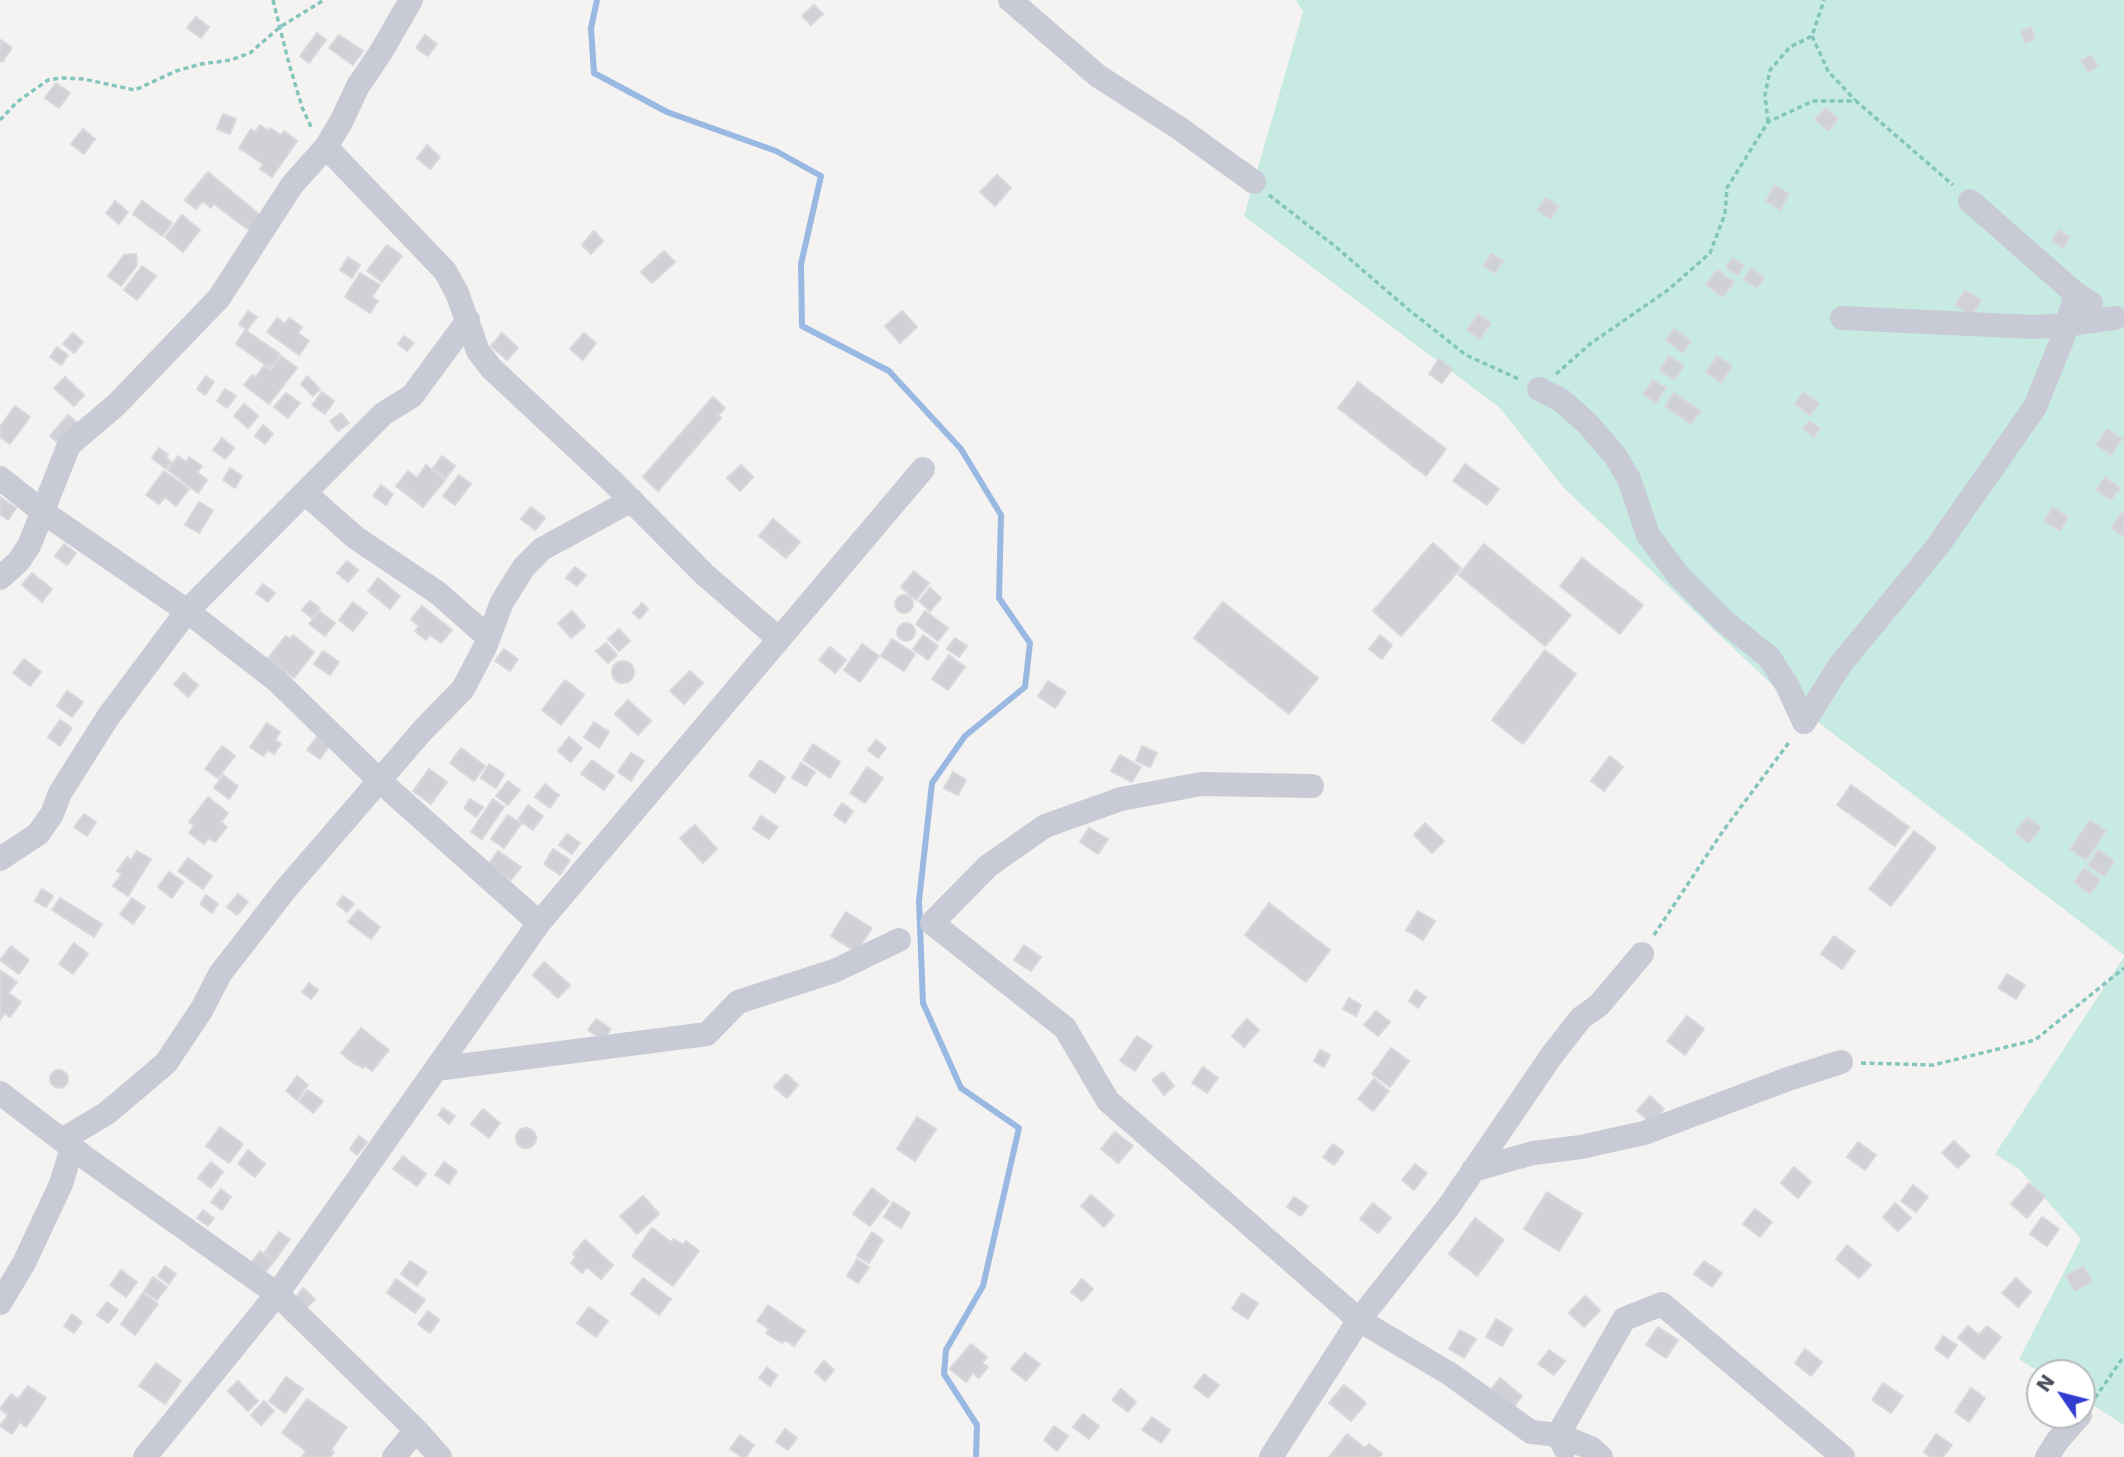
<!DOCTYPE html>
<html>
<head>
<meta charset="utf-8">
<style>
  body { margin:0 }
  #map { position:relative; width:2124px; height:1457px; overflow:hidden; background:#f4f3f2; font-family:"DejaVu Sans",sans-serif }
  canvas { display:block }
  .north { position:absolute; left:2026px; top:1359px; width:70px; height:70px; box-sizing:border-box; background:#fff; border:2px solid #b7b9be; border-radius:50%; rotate:305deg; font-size:19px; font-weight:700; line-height:28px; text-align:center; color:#4c4f5d }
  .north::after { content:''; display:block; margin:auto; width:24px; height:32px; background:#323ccf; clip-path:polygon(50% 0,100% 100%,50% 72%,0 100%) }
</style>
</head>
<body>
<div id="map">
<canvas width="2124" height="1457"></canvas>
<div class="north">N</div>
</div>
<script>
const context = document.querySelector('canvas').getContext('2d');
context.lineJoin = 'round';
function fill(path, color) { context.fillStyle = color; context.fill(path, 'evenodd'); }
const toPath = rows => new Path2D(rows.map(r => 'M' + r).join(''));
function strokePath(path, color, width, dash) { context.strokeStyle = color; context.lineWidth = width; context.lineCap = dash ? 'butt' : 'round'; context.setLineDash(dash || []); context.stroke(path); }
const green = toPath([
  [1296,0,2124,0,2124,955,1785,697,1564,488,1499,407,1244,216,1303,12],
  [2124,957,2124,1425,2082,1398,2082,1373,2041,1373,2019,1359,2081,1239,2019,1169,1995,1154]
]);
const stream = toPath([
  [597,0,591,28,594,73,667,112,776,151,821,176,801,264,802,326,889,371,961,449,1001,515,999,598,1030,643,1025,687,965,736,932,783,919,901,923,1003,961,1088,1019,1128,983,1286,946,1350,944,1374,977,1425,976,1457]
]);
const building = toPath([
  [814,5,823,14,811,25,802,16,814,5],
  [196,17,209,27,201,38,187,28,196,17],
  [2031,27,2035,38,2025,43,2021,31,2031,27],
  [317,33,326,40,309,63,300,56,317,33],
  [339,35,363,51,353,65,329,48,339,35],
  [425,35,437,44,428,56,416,48,425,35],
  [1,40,12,48,2,62,0,61,1,40],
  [2091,55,2098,66,2088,72,2081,61,2091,55],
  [56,83,70,93,59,108,45,98,56,83],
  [1826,108,1838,119,1828,131,1815,119,1826,108],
  [223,114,236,119,230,134,217,129,223,114],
  [260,125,268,131,270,128,281,135,284,131,297,141,272,177,260,169,263,164,239,148,251,129,255,132,260,125],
  [83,129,95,139,84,154,71,144,83,129],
  [427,145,440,157,430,169,417,158,427,145],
  [208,172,265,219,253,233,214,204,211,208,203,201,196,209,185,200,208,172],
  [997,175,1011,188,995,206,980,192,997,175],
  [1775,185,1789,194,1780,210,1766,201,1775,185],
  [1546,198,1559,206,1550,219,1537,210,1546,198],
  [115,201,128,212,119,224,106,213,115,201],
  [142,201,172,223,162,236,133,214,142,201],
  [182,215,200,230,183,252,165,237,182,215],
  [2059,230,2070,237,2063,248,2052,240,2059,230],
  [594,231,603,241,591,254,582,245,594,231],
  [387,245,402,256,382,282,367,271,387,245],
  [664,251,675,262,652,283,641,272,664,251],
  [1492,253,1503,261,1495,273,1483,266,1492,253],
  [136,254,137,265,121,286,108,276,124,255,136,254],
  [348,257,360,265,352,278,340,270,348,257],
  [1733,258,1744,266,1738,275,1726,267,1733,258],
  [142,266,156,276,137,300,124,290,142,266],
  [1751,268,1764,278,1757,288,1743,279,1751,268],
  [1717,270,1734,282,1723,297,1706,285,1717,270],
  [360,273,380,285,372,297,378,301,370,313,345,297,360,273],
  [1965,290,1981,300,1972,315,1955,305,1965,290],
  [248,311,257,317,247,330,239,324,248,311],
  [902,311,917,327,900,343,885,326,902,311],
  [1478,314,1491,323,1480,339,1467,330,1478,314],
  [277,318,285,324,289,318,302,327,298,333,309,341,299,355,267,332,277,318],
  [1674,329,1691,341,1683,353,1666,340,1674,329],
  [245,330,280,354,270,368,236,344,245,330],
  [73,333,83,342,74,353,63,344,73,333],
  [502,333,518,348,507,360,491,346,502,333],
  [584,333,596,343,583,360,570,349,584,333],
  [404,336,414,343,407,351,398,344,404,336],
  [57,347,68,355,61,365,50,357,57,347],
  [281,356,297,368,269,404,244,385,252,375,256,377,264,366,270,371,281,356],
  [1669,356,1684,366,1674,380,1660,370,1669,356],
  [1717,356,1732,366,1721,383,1706,372,1717,356],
  [1439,359,1452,369,1442,383,1429,374,1439,359],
  [206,376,214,382,205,395,197,389,206,376],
  [307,376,320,389,313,396,301,384,307,376],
  [65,377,84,395,74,406,54,388,65,377],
  [1653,380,1666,388,1656,403,1643,394,1653,380],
  [1358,382,1446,449,1426,476,1338,408,1358,382],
  [225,389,236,396,227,408,217,401,225,389],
  [322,392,334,401,325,414,312,405,322,392],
  [1803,392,1819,403,1810,415,1795,404,1803,392],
  [286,393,300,403,288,418,274,407,286,393],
  [1674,393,1701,411,1691,424,1665,406,1674,393],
  [713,397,725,408,718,415,721,418,658,491,643,477,713,397],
  [244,404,258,416,248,428,234,416,244,404],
  [15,406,30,417,10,444,0,437,0,427,15,406],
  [341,413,349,423,338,431,330,421,341,413],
  [68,415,80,425,62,446,50,436,68,415],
  [1809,421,1820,428,1814,437,1803,429,1809,421],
  [263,425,273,434,265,444,255,436,263,425],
  [2107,429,2122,439,2111,455,2096,445,2107,429],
  [222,438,234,448,225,459,213,450,222,438],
  [159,448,168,455,166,458,171,462,166,469,152,458,159,448],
  [178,456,186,462,189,457,202,466,197,472,207,480,198,493,168,470,178,456],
  [442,456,455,466,446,478,433,468,442,456],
  [1465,464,1499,489,1487,505,1453,481,1465,464],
  [426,465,445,480,423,507,396,486,408,471,417,478,426,465],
  [741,465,753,477,740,491,727,478,741,465],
  [230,468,242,476,235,488,223,480,230,468],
  [164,471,189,489,176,506,165,497,159,504,146,495,164,471],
  [459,475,471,484,455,505,443,496,459,475],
  [2105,477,2120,488,2111,500,2096,490,2105,477],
  [381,485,393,494,386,505,373,496,381,485],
  [0,497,16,508,8,520,0,514,0,497],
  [199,502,213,510,199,533,185,525,199,502],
  [531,507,545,518,535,530,521,519,531,507],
  [2053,507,2068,517,2060,531,2044,521,2053,507],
  [2122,512,2124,513,2124,537,2111,528,2122,512],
  [773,519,800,542,786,558,759,536,773,519],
  [1433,543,1461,568,1401,636,1373,611,1433,543],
  [64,544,76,553,67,565,55,556,64,544],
  [1484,544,1571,615,1545,646,1459,575,1484,544],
  [1582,558,1643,605,1620,634,1560,586,1582,558],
  [347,561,358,570,348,582,337,573,347,561],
  [575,567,586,575,577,586,566,578,575,567],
  [914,571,929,583,916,600,901,587,914,571],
  [32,573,52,589,42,602,22,585,32,573],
  [378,578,400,596,390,609,368,591,378,578],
  [263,584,275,593,268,602,256,593,263,584],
  [930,588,941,598,930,611,919,601,930,588],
  '895 604a9 9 0 1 1 18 0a9 9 0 1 1-18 0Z',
  [310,601,320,608,312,618,302,610,310,601],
  [353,602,367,613,353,631,339,620,353,602],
  [1223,602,1318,678,1289,714,1194,638,1223,602],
  [642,603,648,609,640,619,633,613,642,603],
  [422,606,452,630,441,643,430,635,426,640,415,631,419,626,411,619,422,606],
  [319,611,335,623,325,636,309,624,319,611],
  [572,611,585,626,571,638,558,623,572,611],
  [925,611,948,628,938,641,916,624,925,611],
  '897 632a9 9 0 1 1 18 0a9 9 0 1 1-18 0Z',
  [619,629,630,641,619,651,608,639,619,629],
  [293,635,314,652,294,678,268,658,286,636,290,639,293,635],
  [923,635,938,646,928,660,913,649,923,635],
  [1380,635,1392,645,1382,659,1369,649,1380,635],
  [955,638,967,646,959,657,947,649,955,638],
  [892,639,915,654,904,671,881,656,892,639],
  [606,643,617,655,608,663,596,651,606,643],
  [862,644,879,656,860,682,844,670,862,644],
  [830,647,846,660,835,673,819,660,830,647],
  [504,649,518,659,510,671,495,661,504,649],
  [1545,650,1576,674,1523,744,1492,720,1545,650],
  [323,651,339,662,330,675,314,664,323,651],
  [949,655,965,667,948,690,932,679,949,655],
  [24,659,41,672,30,686,13,673,24,659],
  '612 672a11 11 0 1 1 22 0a11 11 0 1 1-22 0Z',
  [690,671,703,683,684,704,670,691,690,671],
  [184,673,198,685,188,697,174,684,184,673],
  [565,680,584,695,561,725,542,710,565,680],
  [1048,681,1066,692,1055,708,1038,696,1048,681],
  [67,691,83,702,72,717,57,706,67,691],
  [628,700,651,721,638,735,615,714,628,700],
  [60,720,72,728,60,746,48,737,60,720],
  [594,722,609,732,599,748,584,737,594,722],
  [267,723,280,732,275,740,281,744,274,754,268,750,263,756,250,747,267,723],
  [317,737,329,746,320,759,307,750,317,737],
  [569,737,582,748,571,762,558,751,569,737],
  [876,740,886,748,878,758,868,750,876,740],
  [813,744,840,762,830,778,803,760,813,744],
  [222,746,235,756,218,778,205,769,222,746],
  [1142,746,1157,753,1150,767,1136,761,1142,746],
  [461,748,485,766,474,781,450,763,461,748],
  [631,753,644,761,631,781,618,772,631,753],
  [1120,755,1141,767,1132,782,1111,771,1120,755],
  [1610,756,1623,767,1604,791,1591,781,1610,756],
  [592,760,614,776,604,790,581,774,592,760],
  [760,760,785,777,775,793,749,776,760,760],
  [801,763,815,772,806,786,792,778,801,763],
  [489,764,504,774,496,788,481,778,489,764],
  [867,767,883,778,865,803,850,793,867,767],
  [429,769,447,782,431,804,413,791,429,769],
  [953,772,966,780,958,795,944,788,953,772],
  [223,775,238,786,229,799,214,788,223,775],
  [508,781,520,790,508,805,496,796,508,781],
  [545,784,559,795,550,808,535,797,545,784],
  [1851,785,1909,827,1895,846,1837,805,1851,785],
  [208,797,228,813,221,822,227,827,215,842,209,838,204,844,189,833,194,826,189,822,208,797],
  [470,799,483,807,476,817,464,808,470,799],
  [493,799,504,807,482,839,471,832,493,799],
  [842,803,853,811,845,823,834,815,842,803],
  [528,805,543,816,533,830,518,820,528,805],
  [84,814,96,822,87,836,74,827,84,814],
  [508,815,521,824,504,848,491,839,508,815],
  [761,816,778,827,769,839,753,829,761,816],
  [2027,817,2041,828,2029,843,2015,833,2027,817],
  [2090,820,2106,831,2086,860,2070,849,2090,820],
  [1425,823,1444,841,1432,853,1414,835,1425,823],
  [695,825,717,849,703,863,680,838,695,825],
  [1089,828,1108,839,1098,854,1080,842,1089,828],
  [1914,831,1936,848,1891,906,1869,889,1914,831],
  [567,834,580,843,572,854,559,845,567,834],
  [553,849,570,860,560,875,544,864,553,849],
  [2098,850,2114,861,2104,876,2088,865,2098,850],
  [137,851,151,859,128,896,113,886,122,874,117,871,127,857,131,860,137,851],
  [498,851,521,867,511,880,489,864,498,851],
  [188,858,212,876,203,889,178,871,188,858],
  [2084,868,2100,880,2090,894,2074,882,2084,868],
  [169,872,183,882,172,898,158,887,169,872],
  [42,889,53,896,46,907,35,901,42,889],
  [238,894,248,902,237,915,227,907,238,894],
  [206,895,218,904,212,913,200,904,206,895],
  [343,896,354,904,347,912,337,904,343,896],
  [60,898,102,924,94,937,52,910,60,898],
  [132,898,145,907,133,924,120,914,132,898],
  [1269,903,1330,950,1306,982,1245,935,1269,903],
  [358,910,380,927,371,939,348,922,358,910],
  [1418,911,1435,921,1423,940,1406,930,1418,911],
  [846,912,872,928,856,952,831,936,846,912],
  [1834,936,1855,951,1842,969,1821,954,1834,936],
  [74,943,88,954,73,974,59,964,74,943],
  [1024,945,1041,957,1031,971,1014,960,1024,945],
  [11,946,29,960,19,974,0,960,11,946],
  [544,962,570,985,558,998,533,975,544,962],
  [0,970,17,982,8,993,21,1002,10,1017,5,1013,0,1020,0,970],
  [2007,974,2025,985,2016,999,1998,988,2007,974],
  [309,983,318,990,311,999,302,992,309,983],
  [1416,990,1426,997,1418,1008,1409,1001,1416,990],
  [1349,998,1361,1005,1356,1016,1343,1009,1349,998],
  [1376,1011,1390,1022,1378,1036,1364,1025,1376,1011],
  [1687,1016,1704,1029,1685,1055,1667,1041,1687,1016],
  [596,1019,611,1029,603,1040,588,1030,596,1019],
  [1247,1019,1259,1030,1244,1047,1232,1036,1247,1019],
  [361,1028,389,1050,372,1071,365,1066,363,1068,357,1064,356,1065,341,1053,361,1028],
  [1137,1036,1152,1046,1135,1071,1120,1061,1137,1036],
  [1391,1048,1409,1061,1390,1087,1372,1074,1391,1048],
  [1320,1050,1330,1055,1324,1067,1314,1061,1320,1050],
  [1203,1067,1218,1078,1207,1093,1192,1083,1203,1067],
  '50 1079a9 9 0 1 1 18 0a9 9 0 1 1-18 0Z',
  [1163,1072,1174,1086,1164,1095,1152,1080,1163,1072],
  [786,1074,798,1085,787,1098,774,1087,786,1074],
  [297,1076,308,1085,297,1100,286,1091,297,1076],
  [1374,1079,1389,1091,1373,1111,1358,1099,1374,1079],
  [308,1090,323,1101,313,1113,299,1101,308,1090],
  [1650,1096,1664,1109,1651,1123,1637,1111,1650,1096],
  [443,1108,455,1116,449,1124,438,1115,443,1108],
  [483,1109,500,1123,489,1138,471,1124,483,1109],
  [917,1117,936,1129,915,1161,897,1149,917,1117],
  [220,1127,243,1144,229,1163,206,1146,220,1127],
  '516 1138a10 10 0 1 1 20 0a10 10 0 1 1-20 0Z',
  [1115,1132,1133,1146,1118,1163,1101,1149,1115,1132],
  [359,1136,367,1142,357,1155,350,1149,359,1136],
  [1954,1141,1970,1156,1958,1168,1942,1153,1954,1141],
  [1858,1142,1876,1155,1865,1170,1847,1157,1858,1142],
  [1333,1144,1344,1152,1334,1165,1323,1157,1333,1144],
  [248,1150,265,1164,255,1177,238,1164,248,1150],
  [403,1156,426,1174,417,1186,393,1169,403,1156],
  [211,1162,223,1172,211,1188,198,1178,211,1162],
  [444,1162,457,1171,449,1184,435,1175,444,1162],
  [1415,1164,1427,1173,1414,1190,1402,1180,1415,1164],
  [1794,1167,1811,1182,1798,1198,1781,1183,1794,1167],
  [2029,1183,2045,1196,2027,1218,2011,1204,2029,1183],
  [1913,1185,1928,1197,1916,1212,1901,1201,1913,1185],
  [872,1188,889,1201,870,1226,853,1214,872,1188],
  [221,1189,231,1197,222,1210,211,1202,221,1189],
  [1547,1192,1582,1214,1559,1251,1524,1229,1547,1192],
  [1091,1195,1114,1215,1104,1227,1081,1206,1091,1195],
  [643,1196,659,1214,637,1234,620,1216,643,1196],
  [1294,1197,1308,1206,1301,1216,1287,1207,1294,1197],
  [893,1202,910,1213,901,1228,884,1217,893,1202],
  [1373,1203,1391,1218,1378,1233,1360,1219,1373,1203],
  [1895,1203,1911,1218,1898,1231,1883,1217,1895,1203],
  [1755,1209,1772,1222,1760,1237,1743,1224,1755,1209],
  [203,1210,214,1218,208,1226,197,1218,203,1210],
  [2042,1217,2059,1229,2047,1246,2030,1234,2042,1217],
  [1475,1218,1504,1240,1477,1276,1449,1254,1475,1218],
  [652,1228,671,1242,674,1239,683,1245,686,1241,699,1251,673,1286,632,1256,652,1228],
  [279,1232,290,1239,275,1260,265,1252,279,1232],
  [872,1232,883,1240,869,1263,857,1256,872,1232],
  [585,1240,613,1265,601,1279,587,1267,582,1273,571,1263,576,1257,573,1254,585,1240],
  [1847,1245,1871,1265,1859,1278,1836,1259,1847,1245],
  [260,1251,274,1261,264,1274,250,1264,260,1251],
  [857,1259,869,1267,858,1283,847,1276,857,1259],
  [410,1261,427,1272,417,1286,401,1274,410,1261],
  [1704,1261,1722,1273,1712,1287,1694,1274,1704,1261],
  [165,1266,176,1274,169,1284,158,1276,165,1266],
  [2083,1266,2092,1281,2075,1291,2066,1276,2083,1266],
  [121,1270,137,1282,126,1297,110,1285,121,1270],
  [153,1277,167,1287,157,1300,144,1291,153,1277],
  [643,1278,671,1299,659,1315,631,1294,643,1278],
  [2016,1278,2031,1292,2018,1307,2002,1293,2016,1278],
  [396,1279,425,1300,415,1313,387,1293,396,1279],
  [1082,1279,1093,1289,1082,1301,1071,1292,1082,1279],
  [303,1288,315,1299,307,1307,296,1297,303,1288],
  [143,1293,158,1304,135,1335,121,1324,143,1293],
  [1242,1293,1258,1303,1248,1319,1232,1309,1242,1293],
  [1585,1296,1600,1310,1584,1327,1569,1313,1585,1296],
  [107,1302,118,1310,108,1323,97,1315,107,1302],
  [768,1305,805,1331,794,1346,785,1340,782,1343,766,1333,769,1329,757,1321,768,1305],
  [589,1307,608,1321,596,1337,577,1323,589,1307],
  [428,1311,439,1320,430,1333,418,1324,428,1311],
  [72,1314,82,1322,74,1333,64,1326,72,1314],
  [1496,1319,1512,1329,1502,1346,1486,1337,1496,1319],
  [1968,1326,1979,1335,1987,1326,2001,1337,1984,1359,1958,1338,1968,1326],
  [1658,1327,1678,1340,1666,1358,1646,1345,1658,1327],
  [1460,1330,1476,1339,1464,1358,1449,1349,1460,1330],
  [1943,1336,1957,1345,1948,1358,1935,1349,1943,1336],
  [971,1344,987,1357,982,1363,988,1367,979,1378,973,1373,966,1382,950,1369,971,1344],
  [1805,1349,1822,1362,1811,1376,1795,1363,1805,1349],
  [1549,1350,1565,1361,1554,1375,1538,1364,1549,1350],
  [1025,1353,1040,1364,1026,1381,1011,1369,1025,1353],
  [824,1361,834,1370,825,1381,815,1372,824,1361],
  [156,1363,181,1381,165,1404,139,1386,156,1363],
  [767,1367,777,1375,770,1386,759,1378,767,1367],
  [1204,1374,1219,1385,1208,1398,1194,1387,1204,1374],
  [286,1377,303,1389,285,1413,269,1401,286,1377],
  [1500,1378,1522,1396,1513,1408,1490,1391,1500,1378],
  [238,1381,258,1401,248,1411,228,1391,238,1381],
  [1883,1383,1903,1396,1891,1413,1872,1400,1883,1383],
  [1344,1385,1366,1403,1351,1421,1329,1403,1344,1385],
  [28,1386,46,1398,26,1427,20,1422,12,1434,0,1426,8,1415,0,1409,11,1394,18,1399,28,1386],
  [1971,1388,1985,1398,1969,1422,1955,1412,1971,1388],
  [1121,1389,1136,1402,1128,1412,1112,1400,1121,1389],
  [307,1399,347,1427,331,1450,334,1452,330,1457,302,1457,306,1451,282,1433,307,1399],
  [264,1401,274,1411,261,1425,251,1415,264,1401],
  [1083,1414,1099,1426,1089,1439,1073,1427,1083,1414],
  [1152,1417,1170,1430,1161,1443,1142,1430,1152,1417],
  [1054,1426,1068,1436,1057,1451,1044,1440,1054,1426],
  [785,1429,797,1438,788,1450,776,1442,785,1429],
  [1347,1434,1365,1448,1369,1444,1382,1454,1380,1457,1329,1457,1347,1434],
  [1936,1434,1952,1445,1943,1457,1931,1457,1924,1452,1936,1434],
  [740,1435,754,1445,746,1457,742,1457,730,1449,740,1435]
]);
const path = toPath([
  [273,0,288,60,302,107,312,129],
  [1812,36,1828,71,1855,100],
  [0,120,17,102,48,80,62,78,83,79,135,90,176,71,201,64,231,60,250,53,280,27,324,0],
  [1768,122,1765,95,1770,70,1790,47,1812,36,1824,0],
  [1269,195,1336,247,1409,310,1466,355,1521,380],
  [1556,374,1590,344,1668,290,1710,253,1725,214,1727,188,1768,122,1813,101,1856,101,1953,185],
  [1654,935,1723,831,1790,741],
  [1861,1063,1933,1065,2035,1040,2124,968],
  [2095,1398,2124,1356]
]);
const street = toPath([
  [1010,0,1098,76,1179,128,1254,182],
  [326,147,445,271,457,293,478,351,491,368,614,483,704,574,779,639],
  [1970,201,2076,294,2091,303],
  [1842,318,2034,327,2067,325,2115,318],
  [1539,389,1561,400,1588,424,1616,457,1629,479,1648,535,1678,575,1724,621,1769,657,1787,685,1804,722],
  [0,478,43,512,187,611,276,680,380,781,539,923,923,469],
  [305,493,356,538,438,593,488,637],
  [0,578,18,562,29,546,69,445,116,405,219,298,292,185,326,147,341,122,358,86,381,52,411,0],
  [1804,722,1840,665,1937,547,2035,407,2062,340,2076,294],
  [1312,786,1201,784,1121,799,1045,826,988,866,932,923,1065,1028,1108,1101,1359,1320,1450,1374,1531,1432,1558,1435,1591,1448,1601,1457],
  [0,859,38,834,52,814,60,793,108,717,187,611,383,414,412,396,468,320],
  [436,1069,707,1034,738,1002,834,971,899,940],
  [0,1093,87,1159,277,1294,416,1430,440,1457],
  [62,1140,107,1113,166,1063,202,1009,220,974,285,890,423,730,463,689,485,647,502,602,524,567,542,549,632,500],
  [1473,1170,1533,1153,1581,1147,1644,1133,1788,1079,1841,1062],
  [0,1303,24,1263,61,1184,72,1148],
  [1565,1448,1558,1435,1624,1319,1662,1304,1843,1457],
  [145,1457,277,1294,539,923],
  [394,1457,416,1430],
  [1271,1457,1359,1320,1449,1206,1552,1055,1581,1018,1599,1005,1642,954],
  [2047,1457,2058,1440,2080,1415]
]);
fill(green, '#c7ebe2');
strokePath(stream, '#9ab9e2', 6);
fill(building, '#d0d1d6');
strokePath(building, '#d7d7dc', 2);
strokePath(path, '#83c5bd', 3.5, [5, 3.5]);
strokePath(street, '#c8cad5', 24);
</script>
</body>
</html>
